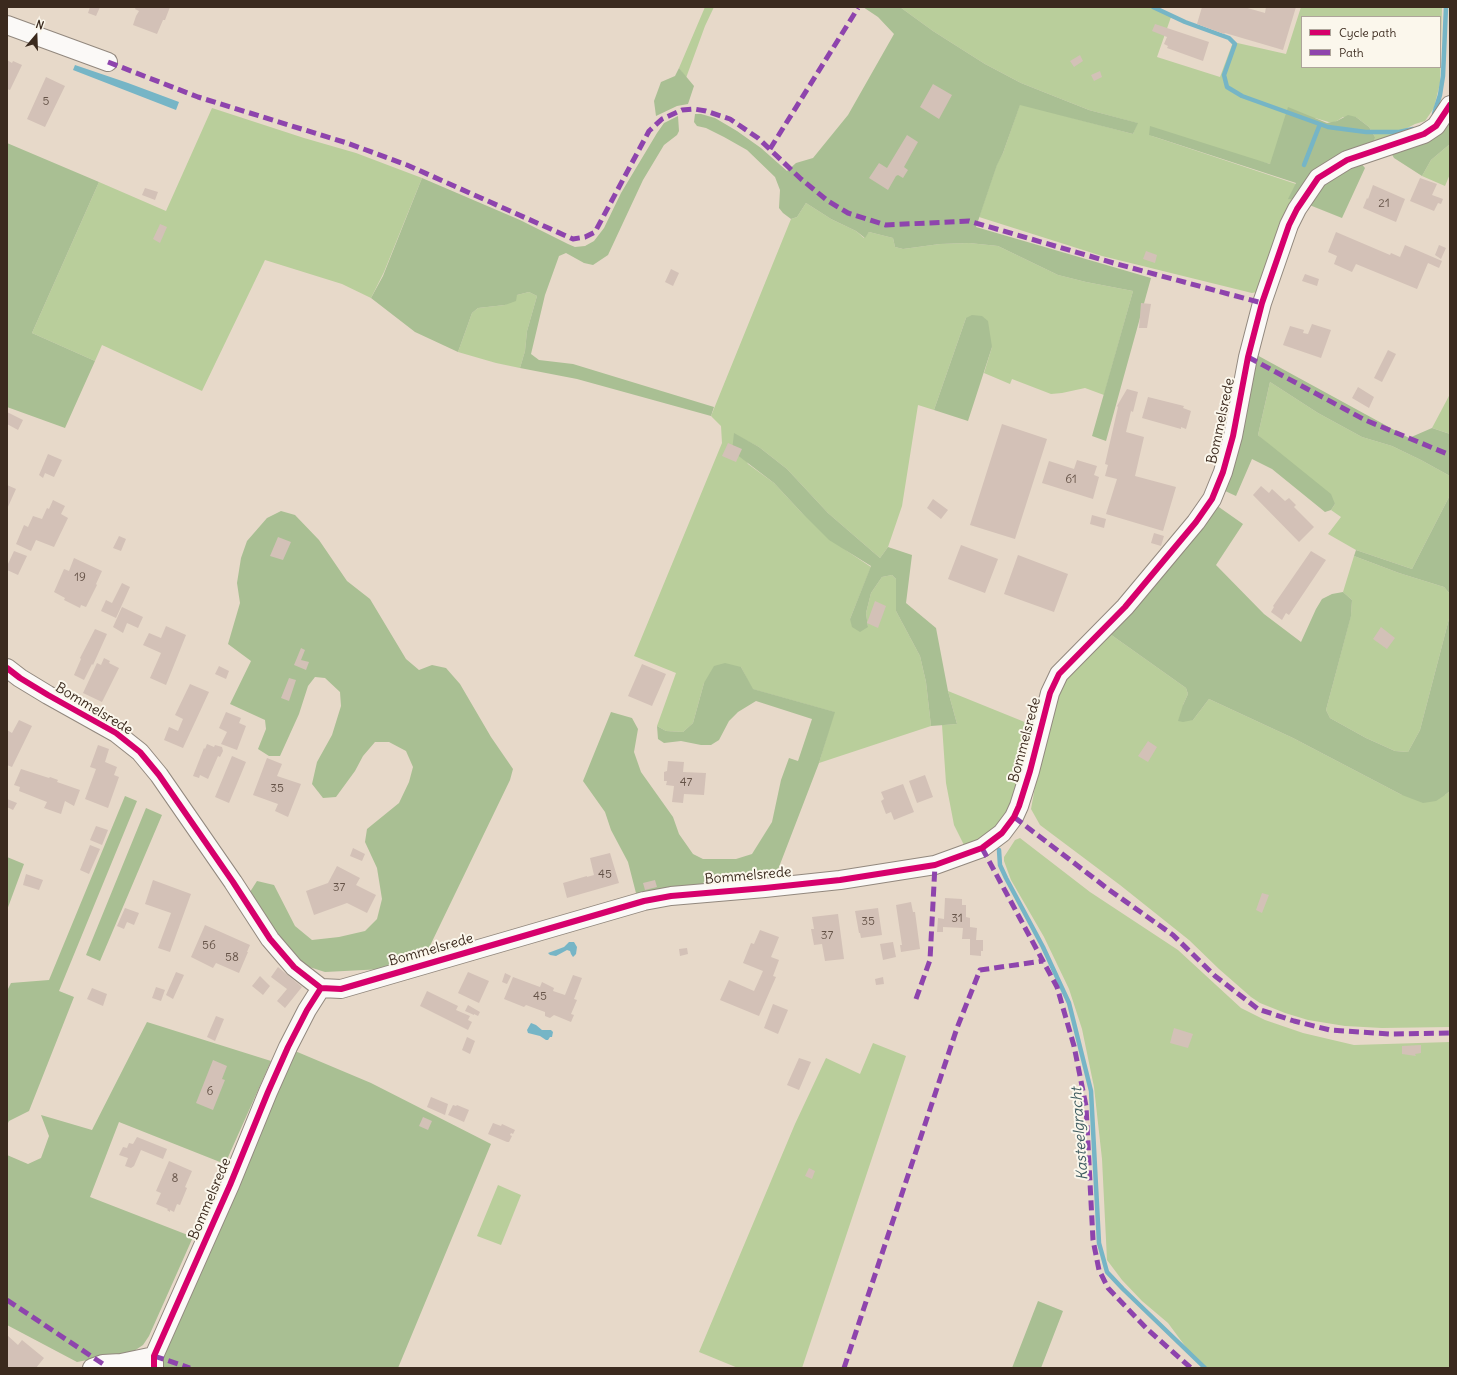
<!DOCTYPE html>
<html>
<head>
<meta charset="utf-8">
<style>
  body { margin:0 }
  #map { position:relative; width:1457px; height:1375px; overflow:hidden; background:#e7d9c9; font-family:Delius,sans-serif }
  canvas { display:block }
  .frame { position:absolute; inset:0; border:8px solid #3b2a1e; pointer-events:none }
  .legend { position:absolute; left:1301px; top:16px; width:140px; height:52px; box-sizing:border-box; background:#fbf7ec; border:1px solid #aea59a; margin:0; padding:5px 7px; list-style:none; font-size:12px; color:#3b2a1e }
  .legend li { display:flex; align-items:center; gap:8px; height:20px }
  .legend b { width:20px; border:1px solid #aea59a }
  .north { position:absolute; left:16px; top:16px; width:40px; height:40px; -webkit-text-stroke:3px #fbf7ec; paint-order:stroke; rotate:19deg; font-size:11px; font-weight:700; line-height:16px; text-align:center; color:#3b2a1e }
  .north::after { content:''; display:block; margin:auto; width:14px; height:18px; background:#3b2a1e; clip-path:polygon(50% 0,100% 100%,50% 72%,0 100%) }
</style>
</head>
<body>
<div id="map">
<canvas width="1457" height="1375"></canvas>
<div class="frame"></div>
<ul class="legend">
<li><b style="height:5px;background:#d6006c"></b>Cycle path</li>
<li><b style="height:5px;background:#8e44ad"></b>Path</li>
</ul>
<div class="north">N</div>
</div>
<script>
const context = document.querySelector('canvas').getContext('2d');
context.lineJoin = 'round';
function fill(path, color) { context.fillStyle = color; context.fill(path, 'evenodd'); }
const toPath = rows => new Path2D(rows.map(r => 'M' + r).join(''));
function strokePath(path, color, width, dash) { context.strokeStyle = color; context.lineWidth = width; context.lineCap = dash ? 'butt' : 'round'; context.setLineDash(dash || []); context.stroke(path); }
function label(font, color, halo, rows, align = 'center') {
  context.font = font + ' Delius,sans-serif'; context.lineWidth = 4; context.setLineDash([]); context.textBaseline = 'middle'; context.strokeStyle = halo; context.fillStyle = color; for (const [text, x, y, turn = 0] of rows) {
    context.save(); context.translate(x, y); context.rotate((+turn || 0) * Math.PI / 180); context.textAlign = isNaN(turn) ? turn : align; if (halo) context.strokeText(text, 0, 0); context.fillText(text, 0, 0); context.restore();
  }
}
const green = toPath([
  [705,7,714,7,705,26,686,78,679,68],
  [900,7,1150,7,1171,17,1157,57,1220,77,1233,42,1286,54,1301,7,1442,7,1440,83,1434,108,1425,121,1415,124,1374,145,1375,137,1369,127,1356,117,1343,117,1337,121,1332,123,1315,118,1270,164,1149,135,1296,184,1289,199,1294,200,1257,292,1252,293,1102,256,979,217,997,164,1003,153,1020,104,1133,134,1137,123,1089,110,1021,83,985,64,933,31],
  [1302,17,1440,17,1440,67,1302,67],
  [212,108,304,138,356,153,422,178,384,272,371,298,342,284,265,260,202,391,102,345,95,361,32,333,99,182,166,211],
  [1450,144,1450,174,1445,186,1422,176,1431,160],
  [806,203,831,219,856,231,864,238,869,232,893,238,895,247,903,249,940,244,969,243,998,246,1058,275,1086,282,1133,291,1104,395,1085,388,1062,393,1051,394,1012,379,1010,384,984,373,992,347,966,318,934,410,918,405,902,506,888,547,880,558,828,513,787,469,759,447,734,434,748,464,774,483,801,512,847,551,871,567,850,619,868,627,866,613,871,593,882,577,892,575,896,579,896,611,920,656,926,682,931,726,819,763,834,712,752,689,741,667,704,683,693,723,683,732,666,731,657,726,676,673,634,656,722,443,721,426,711,416,791,219,797,217],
  [529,292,537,296,527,331,525,351,520,368,496,363,458,352,472,313,478,308,505,305,517,295],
  [1270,382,1318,413,1362,437,1392,446,1421,460,1450,476,1450,495,1412,569,1356,550,1328,534,1341,517,1331,510,1335,504,1258,435],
  [1450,394,1450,434,1432,428],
  [1354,556,1399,573,1444,587,1450,594,1450,615,1420,730,1408,752,1395,751,1366,738,1330,718,1326,710,1351,615,1352,600,1343,592],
  [1110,634,1186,688,1188,694,1183,705,1193,720,1209,699,1293,738,1402,795,1445,795,1450,791,1450,1027,1382,1028,1345,1026,1308,1020,1285,1013,1260,1003,1251,997,1219,969,1189,940,1120,885,1040,825,1031,809,1043,743,1052,707,1068,673],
  [948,691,1032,725,1025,767,1003,826,966,849,954,825,946,783,942,725,957,724],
  [1020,838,1090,892,1178,950,1241,1008,1265,1020,1303,1033,1354,1045,1450,1042,1450,1368,1205,1368,1191,1354,1168,1323,1142,1301,1122,1280,1107,1260,1102,1159,1094,1087,1082,1029,1069,989,1044,937,1011,880,1004,861,1004,857,1015,840],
  [873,1043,906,1056,802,1368,738,1368,699,1352,795,1124,826,1058,860,1074],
  [498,1185,521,1195,501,1245,477,1236]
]);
const forest = toPath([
  [863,7,900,7,933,31,985,64,1021,83,1089,110,1138,123,1133,134,1020,105,1003,153,997,165,976,227,1151,278,1106,441,1092,436,1133,291,1086,282,1058,275,998,246,969,243,940,244,903,249,895,247,893,238,869,232,865,238,856,231,831,219,806,203,797,217,791,219,783,213,779,208,780,190,775,177,747,150,724,137,706,128,697,126,694,122,695,114,701,114,715,118,737,131,761,148,787,171,796,163,813,158,848,115,894,34,878,17],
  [679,68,694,86,688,104,677,106,656,116,654,101,661,82,675,76],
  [1288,107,1327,123,1337,121,1348,115,1356,117,1369,127,1375,137,1374,145,1294,200,1288,199,1296,183,1149,135,1150,126,1270,164],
  [678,116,679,131,677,135,664,145,643,180,608,255,593,265,584,263,566,253,559,256,545,295,531,354,539,360,573,364,714,407,711,416,577,379,520,368,525,351,527,331,537,296,529,292,517,295,516,301,505,305,478,308,472,313,458,352,415,332,371,298,383,276,422,178,520,220,568,244,575,247,585,246,594,241,604,228,621,193,657,133,664,123],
  [1450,120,1450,144,1431,160,1422,176,1394,158,1390,151,1413,145,1446,127],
  [7,143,99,182,32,333,95,361,65,428,7,407],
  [1359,161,1365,168,1342,218,1307,204,1322,182],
  [972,315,982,316,988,321,992,347,968,421,934,410,966,318],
  [1255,354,1409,438,1432,428,1450,434,1450,476,1421,460,1392,446,1362,437,1318,413,1270,382,1258,435,1331,494,1335,504,1331,510,1325,512,1272,469,1252,459,1236,496,1223,490],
  [734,433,759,447,787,469,828,513,880,558,888,547,912,555,906,603,936,628,948,691,957,724,931,726,926,682,920,656,896,611,896,579,892,575,882,577,871,593,866,613,868,627,860,632,852,627,850,619,871,566,829,540,801,512,774,483,732,451],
  [1450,495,1450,594,1444,587,1399,573,1354,556,1356,550,1412,569],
  [1216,505,1243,524,1216,565,1264,614,1301,642,1316,609,1322,599,1332,594,1343,592,1352,600,1351,616,1326,710,1330,718,1366,738,1395,751,1408,752,1420,730,1450,615,1450,791,1445,795,1436,801,1423,803,1402,795,1293,738,1209,699,1193,720,1183,722,1178,721,1183,705,1188,694,1186,688,1110,634],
  [281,511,295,515,319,540,347,581,370,599,406,659,419,670,432,665,446,668,460,684,491,737,513,769,510,780,427,952,383,969,325,972,303,965,289,951,248,895,257,881,274,885,295,926,312,940,339,937,365,931,377,919,382,899,377,868,365,842,367,829,399,803,409,782,413,767,406,751,389,742,375,742,363,756,355,771,336,797,323,798,312,784,317,762,332,735,341,706,340,692,325,678,315,677,308,686,299,714,280,756,269,756,258,749,266,729,265,720,230,704,251,661,228,644,240,603,237,583,241,558,247,541,267,518],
  [725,663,741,667,753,689,835,712,819,763,774,880,637,897,628,862,611,830,605,812,583,781,611,712,632,718,638,729,634,752,641,772,673,817,679,834,693,854,703,859,736,859,752,854,772,822,781,780,789,758,798,761,812,719,756,701,738,712,729,721,719,740,711,745,701,745,681,741,664,743,658,739,657,726,666,731,683,732,693,723,704,683,714,666],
  [125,796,137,801,59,991,74,997,29,1111,9,1121,7,1125,7,991,11,983,49,980],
  [146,808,162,815,100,961,86,955],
  [7,857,24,864,7,910],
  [147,1022,271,1061,225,1164,119,1122,90,1197,193,1237,149,1336,143,1345,134,1351,77,1362,7,1325,7,1155,28,1164,41,1158,49,1136,41,1115,92,1130],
  [295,1051,371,1083,491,1144,398,1368,161,1368,161,1360],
  [1038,1301,1063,1311,1041,1368,1012,1368]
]);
const water = toPath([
  [75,65,128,83,179,102,176,110,73,70],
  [569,942,574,942,577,947,576,954,573,957,571,954,570,951,567,950,556,956,550,955,548,953,564,947],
  [531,1023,536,1025,542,1030,551,1030,553,1032,552,1037,550,1037,548,1040,546,1040,540,1036,528,1033,527,1030]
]);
const stream = toPath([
  [1153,7,1185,22,1229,38,1235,44,1224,75,1227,87,1242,96,1328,127,1366,132,1399,132,1413,129],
  [1434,114,1440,95,1443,76,1446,7],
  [1304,165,1320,124],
  [999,850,1000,865,1006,878,1043,947,1069,1003,1091,1091,1099,1243,1107,1272,1123,1289,1205,1368]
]);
const building = toPath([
  [90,7,100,7,96,16,88,13],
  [136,7,170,7,165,20,163,20,157,34,133,25,136,16,139,11,135,9],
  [1202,7,1244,7,1265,13,1266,7,1296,7,1283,50,1225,33,1224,34,1197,24],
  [1155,24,1209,42,1203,61,1167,48,1168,46,1164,44,1167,37,1152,31],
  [1080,55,1083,61,1074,67,1070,61],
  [7,60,12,63,13,61,22,65,10,90,7,89],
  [1100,71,1102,77,1094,81,1091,75],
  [46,77,65,86,45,127,27,119],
  [933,84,952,95,939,119,920,107],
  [907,135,918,142,904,167,908,170,903,178,898,175,896,176,888,190,869,178,879,163,887,168],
  [1420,178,1437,184,1432,195,1443,199,1441,204,1438,203,1434,211,1410,201],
  [1373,185,1405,199,1396,222,1363,208,1367,198,1368,199],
  [145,188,158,192,155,200,142,195],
  [160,224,167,227,160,243,153,239],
  [1336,232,1390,255,1391,253,1400,257,1405,245,1442,261,1439,268,1428,263,1417,289,1356,264,1352,272,1334,264,1337,256,1328,252],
  [1439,245,1446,248,1441,259,1435,255],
  [1146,251,1157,255,1155,263,1143,259],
  [671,269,679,273,673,286,665,282],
  [1305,274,1319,279,1317,286,1302,281],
  [1141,303,1151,304,1147,328,1139,328],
  [1312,324,1331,330,1321,358,1283,345,1290,326,1304,330,1303,333,1308,334],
  [1388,350,1396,354,1382,382,1374,378],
  [1358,387,1374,397,1369,408,1352,398],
  [1127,389,1138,392,1133,412,1131,411,1126,432,1144,437,1135,476,1176,487,1163,531,1106,514,1117,479,1105,476,1108,465,1105,464,1118,407,1117,406],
  [1148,397,1184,406,1183,408,1191,411,1186,429,1181,427,1181,429,1142,418],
  [7,412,23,420,18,430,7,424],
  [1002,424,1047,439,1015,539,970,525],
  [728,443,742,449,736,462,722,456],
  [48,454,62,460,54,477,45,473,43,478,39,475],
  [1077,460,1097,466,1094,475,1099,477,1093,499,1042,483,1049,461,1074,469],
  [7,485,16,489,7,509],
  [1261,486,1269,493,1272,489,1285,501,1289,498,1296,505,1294,507,1314,527,1299,542,1253,495],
  [933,499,948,510,941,519,927,508],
  [53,500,65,506,61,514,68,518,54,547,36,540,31,551,16,544,24,525,28,527,33,516,42,519,47,508,49,509],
  [1092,515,1106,519,1104,528,1090,524],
  [1154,533,1164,536,1161,546,1151,543],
  [119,536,126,539,121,551,113,548],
  [278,537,291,542,283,560,270,556],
  [961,545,998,559,985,593,948,579],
  [14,551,27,556,18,575,7,570,7,566],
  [1311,551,1326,560,1289,615,1286,613,1282,620,1271,612,1274,607,1273,606],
  [1018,555,1068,574,1054,612,1004,594],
  [74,558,102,571,96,584,97,585,86,607,81,605,80,608,64,600,65,598,54,592,64,569,69,571],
  [122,583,130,587,116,618,101,611,106,600,112,603],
  [875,601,886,606,878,628,867,623],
  [122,607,143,617,138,628,127,623,123,633,113,627],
  [166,626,186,635,166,685,150,678,161,653,143,645,149,633,161,638],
  [1381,627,1395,638,1387,649,1373,639],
  [95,629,107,634,93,665,92,664,84,680,74,675,81,659,80,658],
  [301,648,305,650,301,660,309,662,306,670,294,665],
  [104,658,110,661,109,663,119,668,102,702,83,693,97,663,101,665],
  [642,664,666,674,652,706,628,696],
  [219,666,229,671,226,679,215,674],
  [289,678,296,680,289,701,281,698],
  [190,684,209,692,183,748,164,740,169,727,178,731,183,719,175,715],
  [226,712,241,718,239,723,246,726,237,750,221,744,227,732,219,728],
  [19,720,32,726,12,767,7,765,7,730,12,733],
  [1148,741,1157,747,1148,762,1138,756],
  [207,744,214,747,215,745,222,747,223,751,220,757,218,756,208,779,200,775,199,778,193,776,204,748,205,749],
  [98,745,109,749,105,762,117,767,114,775,119,777,108,808,85,799,96,769,90,767],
  [232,756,246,762,229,803,215,797],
  [267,758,282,764,277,776,301,784,288,817,275,811,278,804,253,795],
  [668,761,684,762,683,772,706,773,704,795,684,794,683,803,672,802,674,786,666,785,667,781,664,781,664,772,667,771],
  [21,769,49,778,50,777,58,780,57,782,80,790,74,806,65,801,61,814,44,808,47,802,19,791,20,787,14,785],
  [925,775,933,797,917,803,909,781],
  [903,784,914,812,894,820,891,812,886,814,881,801,884,799,881,792],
  [7,799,17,803,13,810,7,807],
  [96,826,108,830,102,845,90,840],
  [90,845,100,849,89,874,80,870],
  [353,848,365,854,362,861,350,856],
  [610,853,619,883,567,898,563,883,587,876,587,877,594,875,590,858],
  [337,866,360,878,356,885,376,895,367,913,347,903,314,915,306,891,328,883],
  [26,874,43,880,39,890,23,885],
  [153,880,191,894,170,952,158,948,171,913,145,904],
  [655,880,657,887,645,890,643,883],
  [1262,893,1269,895,1262,913,1256,910],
  [945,898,962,899,962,905,966,905,966,917,970,918,970,927,977,928,976,940,983,940,983,951,981,951,981,956,970,955,970,939,962,939,963,928,943,927,943,932,937,932,938,918,944,919],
  [911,902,913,912,915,912,920,949,901,952,900,945,902,945,896,905],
  [125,908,139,913,134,925,127,922,124,929,117,926],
  [878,908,882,935,861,938,860,933,859,933,855,911],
  [838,914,844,959,825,961,822,944,814,945,811,929,814,929,812,917],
  [205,925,250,945,247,952,248,952,239,973,216,963,213,968,191,957],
  [760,930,779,937,771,957,779,960,773,976,776,977,759,1016,720,1000,729,980,754,991,763,971,743,963,751,943,754,944],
  [893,942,896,957,883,960,880,944],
  [687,948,688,954,680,956,679,949],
  [278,967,302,987,285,1008,277,1001,287,989,271,977],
  [176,972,184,975,173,999,166,995],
  [468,972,489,981,479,1003,458,993],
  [505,973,511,976,507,984,502,982],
  [573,975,582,978,574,999,577,1000,571,1014,574,1015,571,1022,554,1015,550,1018,545,1016,545,1012,526,1005,524,1007,504,999,513,977,540,987,542,982,554,988,553,991,565,995],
  [260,976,270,986,263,995,252,986],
  [883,977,884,984,876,985,875,979],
  [156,987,165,990,161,1001,152,998],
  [92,988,107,994,103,1006,87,999],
  [427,991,458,1006,456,1010,470,1016,468,1020,472,1022,468,1030,420,1006],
  [773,1004,788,1010,778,1034,764,1028],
  [468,1005,480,1012,478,1016,474,1014,474,1015,465,1011],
  [216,1016,224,1019,215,1041,207,1037],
  [1174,1028,1193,1034,1188,1048,1170,1043],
  [467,1037,475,1041,470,1054,462,1050],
  [1421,1045,1421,1053,1415,1054,1416,1056,1402,1054,1402,1046],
  [799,1058,811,1062,799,1090,787,1085],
  [213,1060,227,1066,222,1079,225,1080,213,1110,196,1103],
  [431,1097,448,1104,445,1115,427,1107],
  [453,1105,456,1106,457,1105,469,1110,464,1122,448,1115],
  [423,1117,432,1121,428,1130,419,1126],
  [493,1123,501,1126,502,1124,515,1130,513,1134,511,1133,510,1135,512,1136,509,1142,507,1142,488,1134],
  [137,1137,167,1149,163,1159,141,1150,134,1166,131,1168,125,1166,128,1158,119,1155,123,1147,127,1148,129,1143,133,1144],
  [169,1161,192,1171,185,1187,187,1188,180,1205,177,1204,174,1212,170,1210,170,1212,167,1210,168,1209,156,1204,161,1193,156,1191],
  [809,1168,815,1171,812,1179,805,1176],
  [7,1335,18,1345,22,1340,44,1358,36,1368,7,1368]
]);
const minor = toPath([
  [7,25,108,62],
  [7,668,20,678,48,695,116,733,140,752,159,775,233,882,270,939,294,967,321,988],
  [92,1368,103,1364,121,1363,154,1356],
  [154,1368,154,1356,230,1185,268,1092,288,1047,307,1010,321,988,341,989,644,901,671,896,765,888,840,880,935,865,982,848,1002,833,1014,817,1019,806,1030,771,1050,693,1059,674,1125,607,1196,522,1212,499,1223,472,1233,436,1248,357,1262,303,1289,225,1297,209,1318,178,1347,160,1424,134,1436,126,1450,105]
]);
const quiet = toPath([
  [108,62,198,97,347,143,407,165,573,239,585,237,595,232,649,131,662,119,682,110,694,109,706,111,730,119,758,138,801,179,828,201,848,213,886,225,969,221,1117,264,1262,303],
  [770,149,858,8],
  [1248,357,1365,420,1450,455],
  [1014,817,1108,889,1173,935,1215,976,1258,1009,1294,1021,1330,1030,1389,1034,1450,1033],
  [982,848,1057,987,1074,1046,1086,1106,1093,1240,1099,1270,1108,1288,1147,1329,1191,1368],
  [916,999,930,960,935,865],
  [7,1300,103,1364],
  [154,1356,190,1368],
  [844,1368,957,1028,980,970,1043,961]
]);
const cycleway = toPath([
  [7,668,20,678,48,695,116,733,140,752,159,775,233,882,270,939,294,967,321,988],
  [154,1368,154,1356,230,1185,268,1092,288,1047,307,1010,321,988,341,989,644,901,671,896,765,888,840,880,935,865,982,848,1002,833,1014,817,1019,806,1030,771,1050,693,1059,674,1125,607,1196,522,1212,499,1223,472,1233,436,1248,357,1262,303,1289,225,1297,209,1318,178,1347,160,1424,134,1436,126,1450,105]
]);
const numberNames = [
  ["5",46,102],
  ["21",1384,204],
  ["61",1071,480],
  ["19",80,578],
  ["47",686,783],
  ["35",277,789],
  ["45",605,875],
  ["37",339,888],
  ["31",957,919],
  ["35",868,922],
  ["37",827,936],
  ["56",209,946],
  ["58",232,958],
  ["45",540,997],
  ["6",210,1092],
  ["8",175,1179]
];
const streetNames = [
  ["Bommelsrede",1221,421,-78],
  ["Bommelsrede",94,709,31],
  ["Bommelsrede",1025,740,-75],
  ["Bommelsrede",748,876,-5],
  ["Bommelsrede",431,950,-16],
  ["Bommelsrede",210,1199,-67]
];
const waterNames = [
  ["Kasteelgracht",1080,1134,-94]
];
fill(green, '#b9ce9b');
fill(forest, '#a9bf93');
fill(water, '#76b5c6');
strokePath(stream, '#76b5c6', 4.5);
fill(building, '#d3c1b7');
strokePath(minor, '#92887e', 20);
strokePath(minor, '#fbf9f7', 18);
strokePath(quiet, '#8e44ad', 5, [10, 5]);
strokePath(cycleway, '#d6006c', 6);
label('12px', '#645247', null, numberNames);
label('14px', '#3b2a1e', '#fbf7ec', streetNames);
label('italic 15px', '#3f5c60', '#fbf7ec', waterNames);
</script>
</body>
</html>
